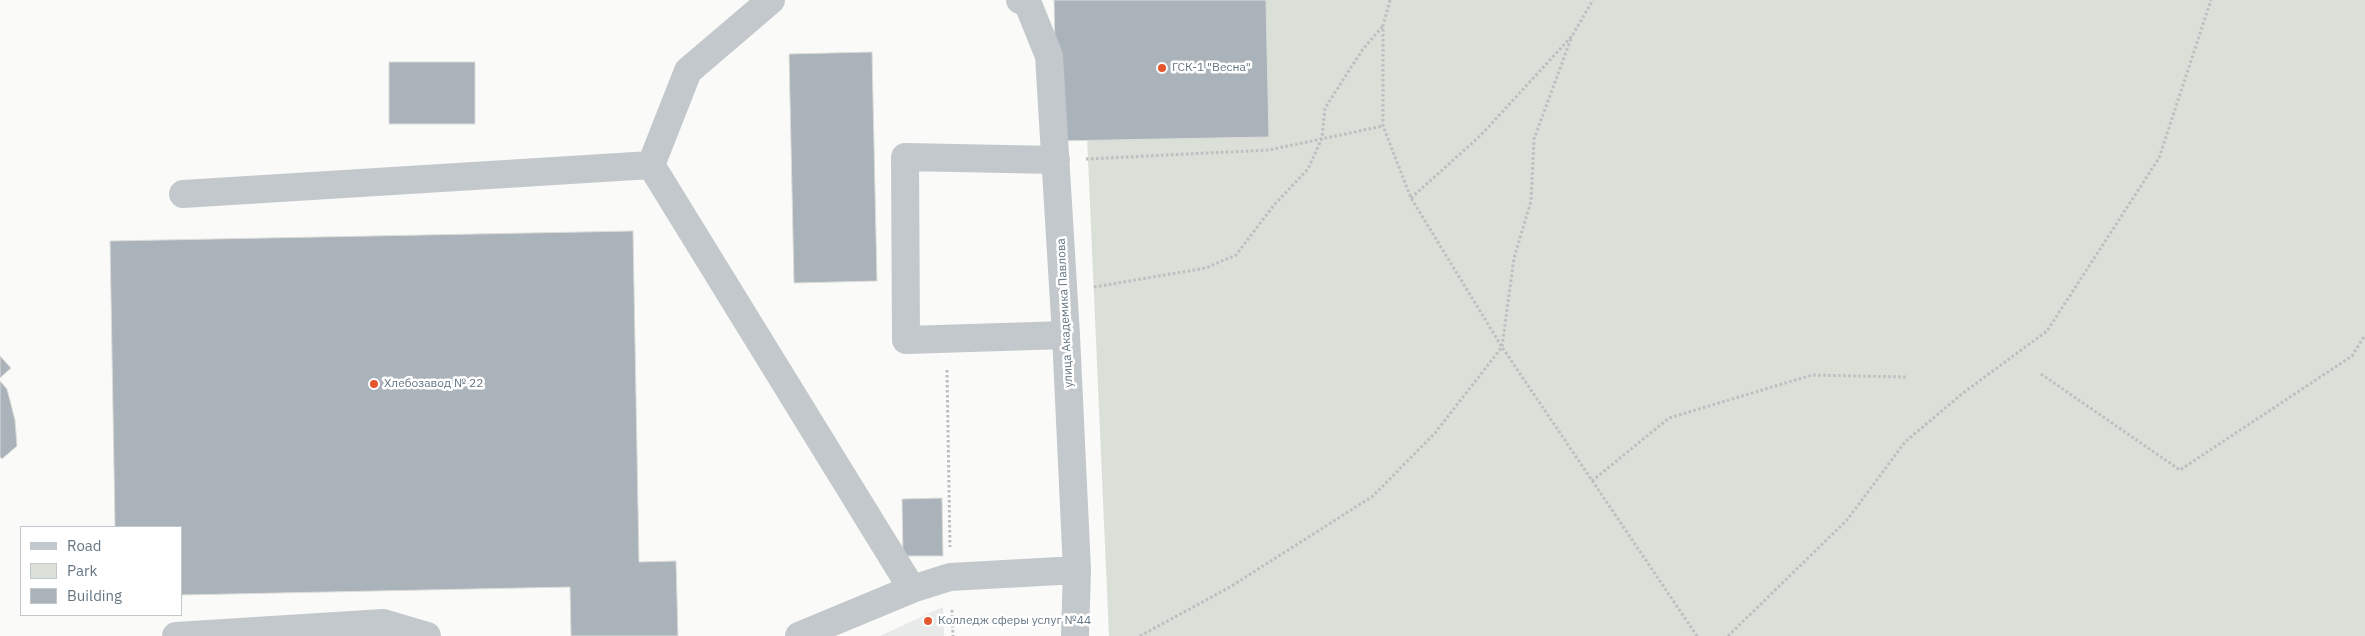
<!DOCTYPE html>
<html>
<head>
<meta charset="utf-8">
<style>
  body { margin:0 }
  #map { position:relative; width:2365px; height:636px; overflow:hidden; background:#fafaf8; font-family:"IBM Plex Sans",sans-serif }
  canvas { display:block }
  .legend { position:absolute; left:20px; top:526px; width:162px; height:90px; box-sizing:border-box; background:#fff; border:1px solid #c1c8cd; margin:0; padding:6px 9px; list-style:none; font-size:15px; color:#657683 }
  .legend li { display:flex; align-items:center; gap:10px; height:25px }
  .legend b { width:25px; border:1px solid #c1c8cd }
</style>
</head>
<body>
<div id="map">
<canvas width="2365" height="636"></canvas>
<ul class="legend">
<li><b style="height:6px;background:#c3c8cc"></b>Road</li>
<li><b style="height:14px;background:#dadfd7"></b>Park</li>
<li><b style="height:14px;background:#aab3b9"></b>Building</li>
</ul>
</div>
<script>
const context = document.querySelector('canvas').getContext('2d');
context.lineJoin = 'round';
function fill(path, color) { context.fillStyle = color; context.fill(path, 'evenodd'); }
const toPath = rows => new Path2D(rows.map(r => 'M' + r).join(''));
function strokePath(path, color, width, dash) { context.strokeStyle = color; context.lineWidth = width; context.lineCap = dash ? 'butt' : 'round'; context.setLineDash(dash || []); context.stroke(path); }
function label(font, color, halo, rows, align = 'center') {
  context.font = font + ' "IBM Plex Sans",sans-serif'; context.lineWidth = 5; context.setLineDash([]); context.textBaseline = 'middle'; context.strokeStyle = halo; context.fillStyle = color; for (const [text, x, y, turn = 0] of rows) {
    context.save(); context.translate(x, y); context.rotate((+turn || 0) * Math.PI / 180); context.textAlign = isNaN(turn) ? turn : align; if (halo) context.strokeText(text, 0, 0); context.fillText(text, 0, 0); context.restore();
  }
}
const built = toPath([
  [943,607,944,636,880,636]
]);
const green = toPath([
  [1081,0,2365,0,2365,636,1109,636]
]);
const building = toPath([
  [1054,0,1266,0,1269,137,1057,141,1054,0],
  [872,52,877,281,794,283,789,54,872,52],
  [389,62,475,62,475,124,389,124,389,62],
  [633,231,639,562,676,561,678,636,571,636,570,587,181,595,181,527,115,527,110,241,633,231],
  [0,356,11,368,0,378,0,356],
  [0,381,7,389,15,420,17,446,2,459,0,457,0,381],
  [942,498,943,556,903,556,902,499,942,498]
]);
const path = toPath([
  [1390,0,1383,26,1383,126,1411,198,1502,347,1697,636],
  [1086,159,1269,150,1383,126],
  [1411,198,1480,136,1572,36,1593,0],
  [1094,287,1206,268,1236,255,1274,205,1308,169,1322,138,1325,108,1363,49,1383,26],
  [947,370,950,547],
  [2041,374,2180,470,2352,356,2365,335],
  [1592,481,1669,418,1812,375,1906,377],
  [952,610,953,636],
  [1140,636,1230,587,1373,496,1435,433,1502,347,1514,258,1531,201,1534,139,1572,36],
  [1728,636,1847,520,1905,442,1963,393,2047,331,2159,158,2211,0]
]);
const minor = toPath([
  [1020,0,1028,4,1049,56,1066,335,1077,570,1075,636],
  [1056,160,905,157,906,340,1066,335],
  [651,165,912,589,950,577,1077,570],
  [183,194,651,165,688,71,771,0],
  [176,636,383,623,427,636],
  [799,636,912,589]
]);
const markers = [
  [1162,68,5,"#e4572e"],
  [374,384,5,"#e4572e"],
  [928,621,5,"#e4572e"]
];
const poiNames = [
  ["ГСК-1 \"Весна\"",1172,68],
  ["Хлебозавод № 22",384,384],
  ["Колледж сферы услуг №44",938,621]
];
const streetNames = [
  ["улица Академика Павлова",1065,313,-93]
];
fill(built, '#e8e9e9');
fill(green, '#dadfd7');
fill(building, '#aab3b9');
strokePath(building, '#dcdcda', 1);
strokePath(path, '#bbbfc2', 3, [2.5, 2.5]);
strokePath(minor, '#c3c8cc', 28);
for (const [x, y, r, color] of markers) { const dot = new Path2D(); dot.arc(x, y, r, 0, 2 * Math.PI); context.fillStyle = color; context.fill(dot); strokePath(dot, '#fff', 2); }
label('12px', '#657683', '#fff', poiNames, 'left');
label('12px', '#657683', '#fff', streetNames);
</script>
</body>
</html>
